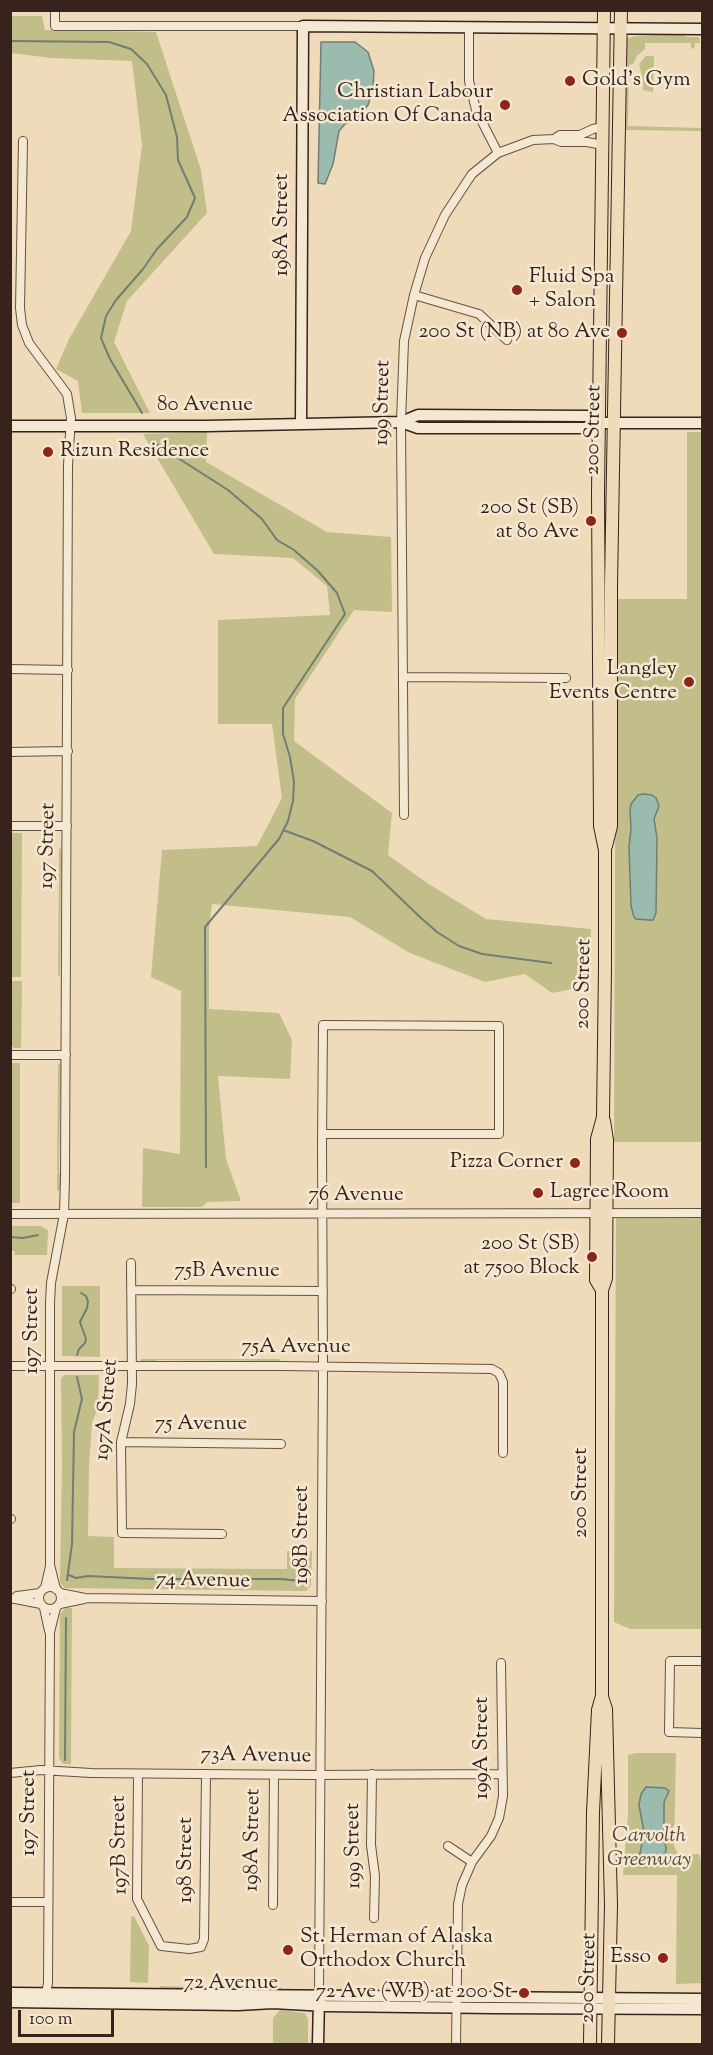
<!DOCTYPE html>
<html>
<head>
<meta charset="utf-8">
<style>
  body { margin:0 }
  #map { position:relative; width:713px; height:2055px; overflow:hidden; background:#efdbb9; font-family:"Sorts Mill Goudy",serif }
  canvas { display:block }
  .frame { position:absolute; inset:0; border:12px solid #37231c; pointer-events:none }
  .scale { position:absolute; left:18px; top:2010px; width:96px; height:27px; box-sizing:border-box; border:3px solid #37231c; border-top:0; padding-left:8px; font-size:18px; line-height:21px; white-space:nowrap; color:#37231c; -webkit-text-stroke:4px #f5e8d2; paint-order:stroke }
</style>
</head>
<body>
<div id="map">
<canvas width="713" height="2055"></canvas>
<div class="frame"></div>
<div class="scale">100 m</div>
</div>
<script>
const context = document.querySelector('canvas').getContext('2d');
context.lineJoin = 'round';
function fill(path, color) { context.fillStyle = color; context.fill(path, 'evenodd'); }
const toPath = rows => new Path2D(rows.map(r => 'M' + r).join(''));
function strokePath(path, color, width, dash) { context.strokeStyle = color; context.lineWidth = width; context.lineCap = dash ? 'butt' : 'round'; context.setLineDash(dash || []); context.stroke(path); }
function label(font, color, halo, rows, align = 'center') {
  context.font = font + ' "Sorts Mill Goudy",serif'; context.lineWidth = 5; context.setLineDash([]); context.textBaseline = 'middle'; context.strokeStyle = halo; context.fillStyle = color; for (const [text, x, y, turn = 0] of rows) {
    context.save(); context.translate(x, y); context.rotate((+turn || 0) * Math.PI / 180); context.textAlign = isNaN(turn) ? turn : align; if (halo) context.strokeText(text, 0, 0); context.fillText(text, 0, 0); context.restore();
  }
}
const green = toPath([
  [11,16,42,16,45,30,156,32,201,170,207,213,127,301,114,342,150,413,82,413,78,381,56,369,69,339,131,231,142,145,132,61,51,58,11,53],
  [681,34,687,37,699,37,700,43,695,43,694,49,691,48,691,43,645,43,645,49,637,56,633,64,629,65,628,126,702,128,702,131,622,130,625,39,636,36],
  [646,56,654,56,653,92,643,90,643,80,639,64],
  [207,432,206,462,327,532,391,537,392,612,354,610,295,699,294,741,392,813,388,855,427,883,486,919,591,929,590,973,582,987,552,993,525,974,485,982,410,953,350,917,212,904,209,928,209,1009,279,1013,292,1040,290,1079,218,1076,226,1159,241,1201,207,1202,202,1207,142,1207,143,1148,180,1154,181,991,151,977,162,850,257,846,282,798,272,724,218,724,218,620,330,615,327,586,293,558,214,554,143,434],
  [687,432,702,432,702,1142,614,1142,616,599,687,599],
  [11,833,22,833,21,977,11,977],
  [59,848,61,849,63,865,61,872,60,975,58,976,59,861,61,861,59,860],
  [11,981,22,981,21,1048,14,1048,11,1045],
  [61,1062,59,1168,61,1184,60,1190,57,1191,57,1173,59,1172,57,1171,58,1065],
  [10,1063,20,1063,20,1203,11,1203],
  [702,1216,702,1629,630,1629,614,1622,616,1218],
  [11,1226,41,1226,48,1230,47,1255,14,1255,15,1251,11,1251],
  [62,1286,100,1286,100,1357,62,1356],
  [141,1359,280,1359,279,1361,158,1360,145,1363,140,1362],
  [64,1375,99,1375,98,1407,92,1423,89,1467,88,1536,114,1537,114,1568,287,1569,287,1551,312,1551,311,1585,306,1591,65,1588,60,1583,62,1466,61,1378],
  [65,1608,72,1608,71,1764,63,1764,59,1758,60,1614],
  [636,1753,676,1753,674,1846,678,1854,699,1854,702,1863,702,1983,676,1984,677,1875,623,1875,628,1815,628,1755],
  [134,1916,149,1946,148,1983,130,1982,131,1917],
  [160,1986,245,1988,262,1986,281,1987,281,1989,279,1989,274,1988,274,1989,260,1989,260,1987,256,1987,256,1989,160,1988],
  [280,2010,305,2013,308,2019,308,2044,273,2044,273,2018]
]);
const water = toPath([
  [321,42,355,42,368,52,374,71,373,88,368,105,358,118,345,124,339,131,333,164,325,184,318,183,321,42],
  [643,794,652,795,656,798,659,806,654,819,657,838,656,913,653,920,649,920,636,919,634,917,631,906,629,847,631,829,630,810,631,804,638,795,643,794],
  [646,1787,665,1788,669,1791,664,1802,664,1834,666,1849,664,1863,658,1866,640,1867,638,1864,644,1832,639,1805,641,1794,646,1787]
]);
const stream = toPath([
  [10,41,109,42,131,49,147,64,166,95,177,137,178,160,195,198,187,217,157,249,143,269,116,300,106,316,101,338,110,359,142,413],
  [153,442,228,490,262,519,277,540,294,550,318,571,337,593,345,614,283,708,283,734,290,757,294,782,293,801,288,821,279,839,205,927,206,1167],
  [283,830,313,841,372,871,421,918,437,932,459,946,482,954,551,963],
  [10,909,10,912],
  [10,1237,23,1238,38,1235],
  [77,1355,79,1349,85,1343,86,1339,80,1322,87,1308,88,1301,86,1296,81,1293],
  [69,1575,76,1578,88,1576,151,1579,281,1579,301,1581],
  [67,1580,72,1544,74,1432,82,1399,77,1377],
  [65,1760,66,1618]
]);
const street = toPath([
  [55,10,55,26,303,26],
  [469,27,469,81,476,110,498,153],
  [554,139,560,135,580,135,593,129,603,127],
  [23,141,20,308,22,325,29,343,67,394,71,418,68,465,65,1178,64,1214,51,1283,50,1303,50,1565,56,1589],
  [414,295,479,314,507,340],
  [10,669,68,670],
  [404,677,566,678],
  [10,752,68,751],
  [404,815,401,422,404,341,414,295,425,258,445,215,472,174,498,153,533,140,554,139,561,142,587,142,603,145],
  [10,826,67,826],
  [10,1055,66,1055],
  [10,1214,702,1213],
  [131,1263,132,1384,130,1404,121,1442,122,1533,222,1534],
  [10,1289,11,1289],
  [131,1290,323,1291],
  [10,1366,282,1366,492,1369,499,1373,503,1382,503,1453],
  [121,1442,281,1444],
  [10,1519,11,1519],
  '39 1598a11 11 0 1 1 22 0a11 11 0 1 1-22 0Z',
  [45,1588,50,1566],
  [60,1593,85,1598,322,1601],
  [17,1596,40,1593],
  [10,1598,41,1604],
  [60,1604,84,1599],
  [44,1608,49,1631],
  [702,1661,670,1661,669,1732,702,1733],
  [10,1773,41,1770,91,1773,311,1775,501,1774],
  [138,1774,137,1899,161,1946,189,1949,201,1947,204,1939,206,1774],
  [372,1774,371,1845,375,1876,374,1918],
  [448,1846,472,1862],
  [10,1902,47,1902],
  [273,1905,274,1775],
  [46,1993,48,1983,50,1632,56,1608],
  [319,1995,323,1368,322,1145,323,1025,499,1026,499,1134,322,1134],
  [456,2044,458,1904,462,1885,472,1862,491,1836,499,1818,503,1796,501,1663]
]);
const secondary = toPath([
  [401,422,418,428,585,428,599,423,702,423],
  [301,424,303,26,702,29],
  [10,426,207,426,401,422,418,415,587,416,599,423],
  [10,1993,702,1999],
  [10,2002,238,2005,273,2003,326,2006,495,2008,702,2009],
  [318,2044,319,1998]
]);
const primary = toPath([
  [606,846,611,826,611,585,621,10],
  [602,1290,596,1280,597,1139,603,1117,605,968,605,850,600,826,598,493,604,10],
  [602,1697,606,1709,611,1905,608,2044],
  [590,2044,593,1812,598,1710,602,1696,602,1290,606,1278,607,1140,604,1121]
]);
const markers = [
  [570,81,6,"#8f2418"],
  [505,105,6,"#8f2418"],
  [517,290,6,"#8f2418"],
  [622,333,6,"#8f2418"],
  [48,452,6,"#8f2418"],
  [591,521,6,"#8f2418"],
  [689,682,6,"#8f2418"],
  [575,1163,6,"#8f2418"],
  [538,1193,6,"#8f2418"],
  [592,1257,6,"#8f2418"],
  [288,1950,6,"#8f2418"],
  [663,1958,6,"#8f2418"],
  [524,1993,6,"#8f2418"]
];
const poiNames = [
  ["Gold's Gym",582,81,"left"],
  ["Christian Labour",493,93],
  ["Association Of Canada",493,117],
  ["Fluid Spa",529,278,"left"],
  ["+ Salon",529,302,"left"],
  ["200 St (NB) at 80 Ave",610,333],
  ["Rizun Residence",60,452,"left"],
  ["200 St (SB)",579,509],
  ["at 80 Ave",579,533],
  ["Langley",677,670],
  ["Events Centre",677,694],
  ["Pizza Corner",563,1163],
  ["Lagree Room",550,1193,"left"],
  ["200 St (SB)",580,1245],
  ["at 7500 Block",580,1269],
  ["St. Herman of Alaska",300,1938,"left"],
  ["Orthodox Church",300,1962,"left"],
  ["Esso",651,1958],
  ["72 Ave (WB) at 200 St",512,1993]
];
const streetNames = [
  ["198A Street",283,225,-90],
  ["199 Street",384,403,-89],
  ["80 Avenue",205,406],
  ["200 Street",595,430,-89],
  ["197 Street",49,846,-89],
  ["200 Street",585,984,-89],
  ["76 Avenue",356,1196],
  ["75B Avenue",227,1272],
  ["197 Street",33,1331,-90],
  ["75A Avenue",296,1348],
  ["197A Street",108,1410,-85],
  ["75 Avenue",201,1425],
  ["200 Street",582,1493,-90],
  ["198B Street",303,1535,-90],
  ["74 Avenue",203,1582,1],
  ["199A Street",483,1748,-90],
  ["73A Avenue",256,1757,1],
  ["197 Street",30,1813,-90],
  ["198A Street",254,1840,-89],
  ["197B Street",121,1845,-91],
  ["199 Street",355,1846,-91],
  ["198 Street",187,1860,-90],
  ["200 Street",590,1978,-89],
  ["72 Avenue",231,1984]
];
const parkNames = [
  ["Carvolth",649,1837],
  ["Greenway",649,1861]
];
fill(green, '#c1be8a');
fill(water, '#9abbad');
strokePath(water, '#727e73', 1.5);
strokePath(stream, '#727e73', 2);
strokePath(street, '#655143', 10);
strokePath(secondary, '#37231c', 13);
strokePath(primary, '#37231c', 14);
strokePath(street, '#f5e8d2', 8);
strokePath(secondary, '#f5e8d2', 10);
strokePath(primary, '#efdbb9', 12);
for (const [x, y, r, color] of markers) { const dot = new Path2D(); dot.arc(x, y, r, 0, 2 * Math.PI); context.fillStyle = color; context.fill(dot); strokePath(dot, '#f5e8d2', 2); }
label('21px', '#37231c', '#f5e8d2', poiNames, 'right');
label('21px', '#37231c', '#f5e8d2', streetNames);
label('italic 21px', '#5a4a38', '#f5e8d2', parkNames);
</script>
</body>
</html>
